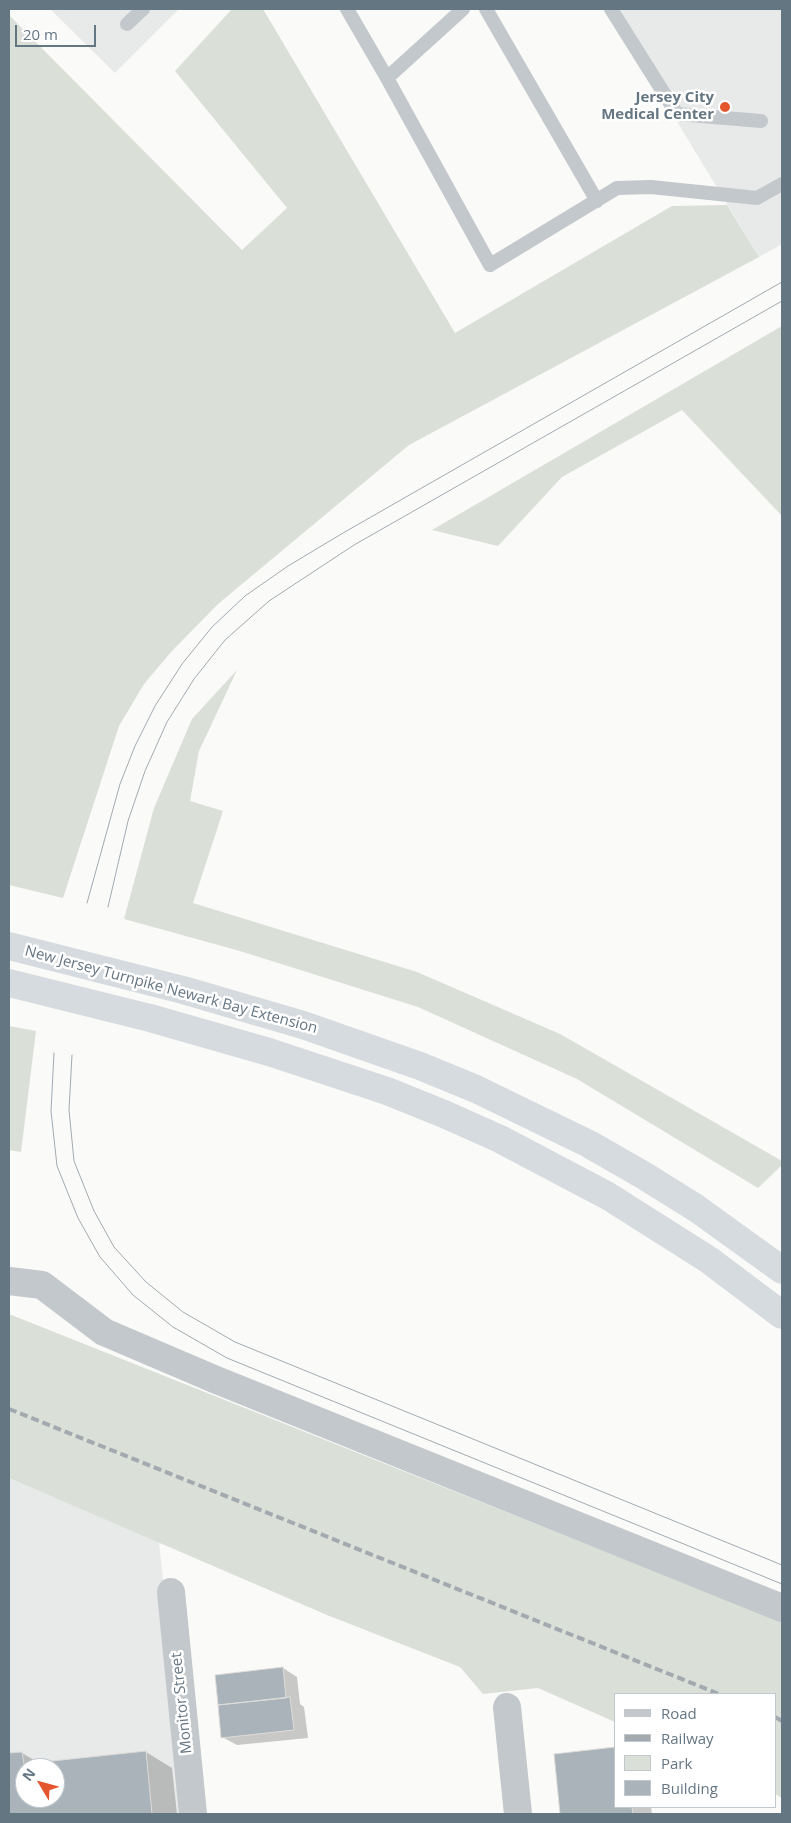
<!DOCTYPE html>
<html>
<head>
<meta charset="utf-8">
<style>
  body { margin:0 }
  #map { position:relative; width:791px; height:1823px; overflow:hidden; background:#fafaf8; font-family:"Open Sans",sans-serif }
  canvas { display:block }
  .frame { position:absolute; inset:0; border:10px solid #657683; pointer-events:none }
  .legend { position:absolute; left:614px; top:1693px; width:162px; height:115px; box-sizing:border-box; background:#fff; border:1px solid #c1c8cd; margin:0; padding:6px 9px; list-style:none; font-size:15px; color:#657683 }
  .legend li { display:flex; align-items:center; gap:10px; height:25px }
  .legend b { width:25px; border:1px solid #c1c8cd }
  .north { position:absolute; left:15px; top:1758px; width:50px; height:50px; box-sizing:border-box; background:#fff; border:1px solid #c1c8cd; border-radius:50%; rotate:307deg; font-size:14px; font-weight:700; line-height:20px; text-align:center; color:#657683 }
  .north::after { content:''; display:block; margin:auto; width:18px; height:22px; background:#e4572e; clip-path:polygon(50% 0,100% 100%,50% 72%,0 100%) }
  .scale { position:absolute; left:15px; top:25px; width:81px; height:22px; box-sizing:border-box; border:2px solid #657683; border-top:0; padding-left:6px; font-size:15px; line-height:18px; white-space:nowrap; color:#657683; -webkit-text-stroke:4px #fff; paint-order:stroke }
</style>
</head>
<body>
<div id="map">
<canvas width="791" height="1823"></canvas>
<div class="frame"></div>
<ul class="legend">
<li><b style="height:6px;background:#c3c8cc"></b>Road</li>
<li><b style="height:6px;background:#a2aab0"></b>Railway</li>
<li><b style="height:14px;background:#dadfd7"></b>Park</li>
<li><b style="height:14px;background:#aab3b9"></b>Building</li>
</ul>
<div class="north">N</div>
<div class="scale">20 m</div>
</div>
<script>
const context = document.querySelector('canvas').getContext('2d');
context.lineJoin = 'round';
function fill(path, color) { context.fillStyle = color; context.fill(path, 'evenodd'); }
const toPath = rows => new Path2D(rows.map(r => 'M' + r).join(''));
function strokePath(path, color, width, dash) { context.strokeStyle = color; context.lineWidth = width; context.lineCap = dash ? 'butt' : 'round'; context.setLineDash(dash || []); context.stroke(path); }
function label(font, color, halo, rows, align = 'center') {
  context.font = font + ' "Open Sans",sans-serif'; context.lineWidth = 5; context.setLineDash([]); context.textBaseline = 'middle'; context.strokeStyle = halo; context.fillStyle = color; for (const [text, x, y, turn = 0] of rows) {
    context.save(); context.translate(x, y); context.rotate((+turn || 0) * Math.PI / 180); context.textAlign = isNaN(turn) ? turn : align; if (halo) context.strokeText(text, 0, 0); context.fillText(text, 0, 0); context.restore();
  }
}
const built = toPath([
  [50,9,179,9,115,73],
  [609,9,782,9,782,244,759,257],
  [9,1478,159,1542,188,1814,9,1814],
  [25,1768,55,1768,55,1798,25,1798]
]);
const green = toPath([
  [232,9,263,9,455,333,672,206,727,205,759,257,409,445,218,604,172,651,144,684,119,726,63,898,9,885,9,15,242,250,287,208,175,71],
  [782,326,782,516,682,410,562,477,498,546,432,530],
  [237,670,199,751,190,801,223,811,193,903,417,972,560,1034,782,1161,782,1165,758,1188,577,1079,418,1007,240,951,124,919,154,808,192,719],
  [9,1026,36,1031,21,1152,9,1150],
  [9,1314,782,1622,782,1798,775,1794,775,1694,615,1694,615,1722,538,1688,483,1694,460,1667,327,1615,9,1478]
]);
const shadow = toPath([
  [283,1668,297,1677,300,1704,304,1707,308,1738,237,1745,222,1737],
  [146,1752,172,1768,177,1814,9,1814,9,1755,22,1753,41,1764],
  [25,1768,55,1768,55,1798,25,1798],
  [555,1755,615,1807,651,1807,652,1814,561,1814]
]);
const building = toPath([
  [283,1667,286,1698,218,1705,215,1675,283,1667],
  [290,1697,294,1730,221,1738,218,1705,290,1697],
  [615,1747,615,1807,632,1807,633,1814,560,1814,554,1754,615,1747],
  [146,1751,152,1814,9,1814,9,1753,22,1752,24,1764,146,1751],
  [25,1768,55,1768,55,1798,25,1798,25,1768]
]);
const lane = toPath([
  [347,9,387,78,490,265,617,188,651,187,757,198,782,184],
  [486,9,597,201],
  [611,9,677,114,761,121],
  [127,24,143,9],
  [387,78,463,9]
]);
const street = toPath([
  [9,1281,42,1285,104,1332,214,1379,782,1608],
  [171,1592,193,1814],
  [507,1707,518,1814]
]);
const highway = toPath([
  [9,946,183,990,303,1025,420,1066,476,1089,589,1144,643,1175,696,1208,782,1270],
  [9,983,150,1018,269,1052,387,1091,444,1114,500,1139,608,1196,709,1260,782,1315]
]);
const tram = toPath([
  [87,903,120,784,135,746,155,706,182,664,212,627,245,596,288,566,343,533,782,282],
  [108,907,128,821,145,771,167,722,194,679,225,640,269,601,354,545,782,301],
  [54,1053,51,1111,57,1166,78,1218,100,1257,133,1295,173,1327,227,1358,782,1584],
  [72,1055,69,1110,74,1161,94,1211,114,1247,146,1282,183,1312,235,1342,782,1565]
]);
const rail = toPath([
  [9,1409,719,1694],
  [775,1717,782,1721]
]);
const markers = [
  [725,107,6,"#e4572e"]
];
const poiNames = [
  ["Jersey City",714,98],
  ["Medical Center",714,115]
];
const streetNames = [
  ["New Jersey Turnpike Newark Bay Extension",171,990,15],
  ["Monitor Street",182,1703,-96]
];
fill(built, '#e8e9e9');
fill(green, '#dadfd7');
fill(shadow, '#0003');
fill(building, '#aab3b9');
strokePath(building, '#dcdcda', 1);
strokePath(lane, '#c3c8cc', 14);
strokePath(street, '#c3c8cc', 28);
strokePath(highway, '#d6dbdf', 28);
strokePath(tram, '#a2aab0', 1);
strokePath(rail, '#a2aab0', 4, [8, 4]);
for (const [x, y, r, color] of markers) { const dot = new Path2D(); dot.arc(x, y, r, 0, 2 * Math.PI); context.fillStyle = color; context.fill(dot); strokePath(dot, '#fff', 2); }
label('bold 15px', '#657683', '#fff', poiNames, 'right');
label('15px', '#657683', '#fff', streetNames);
</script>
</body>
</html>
